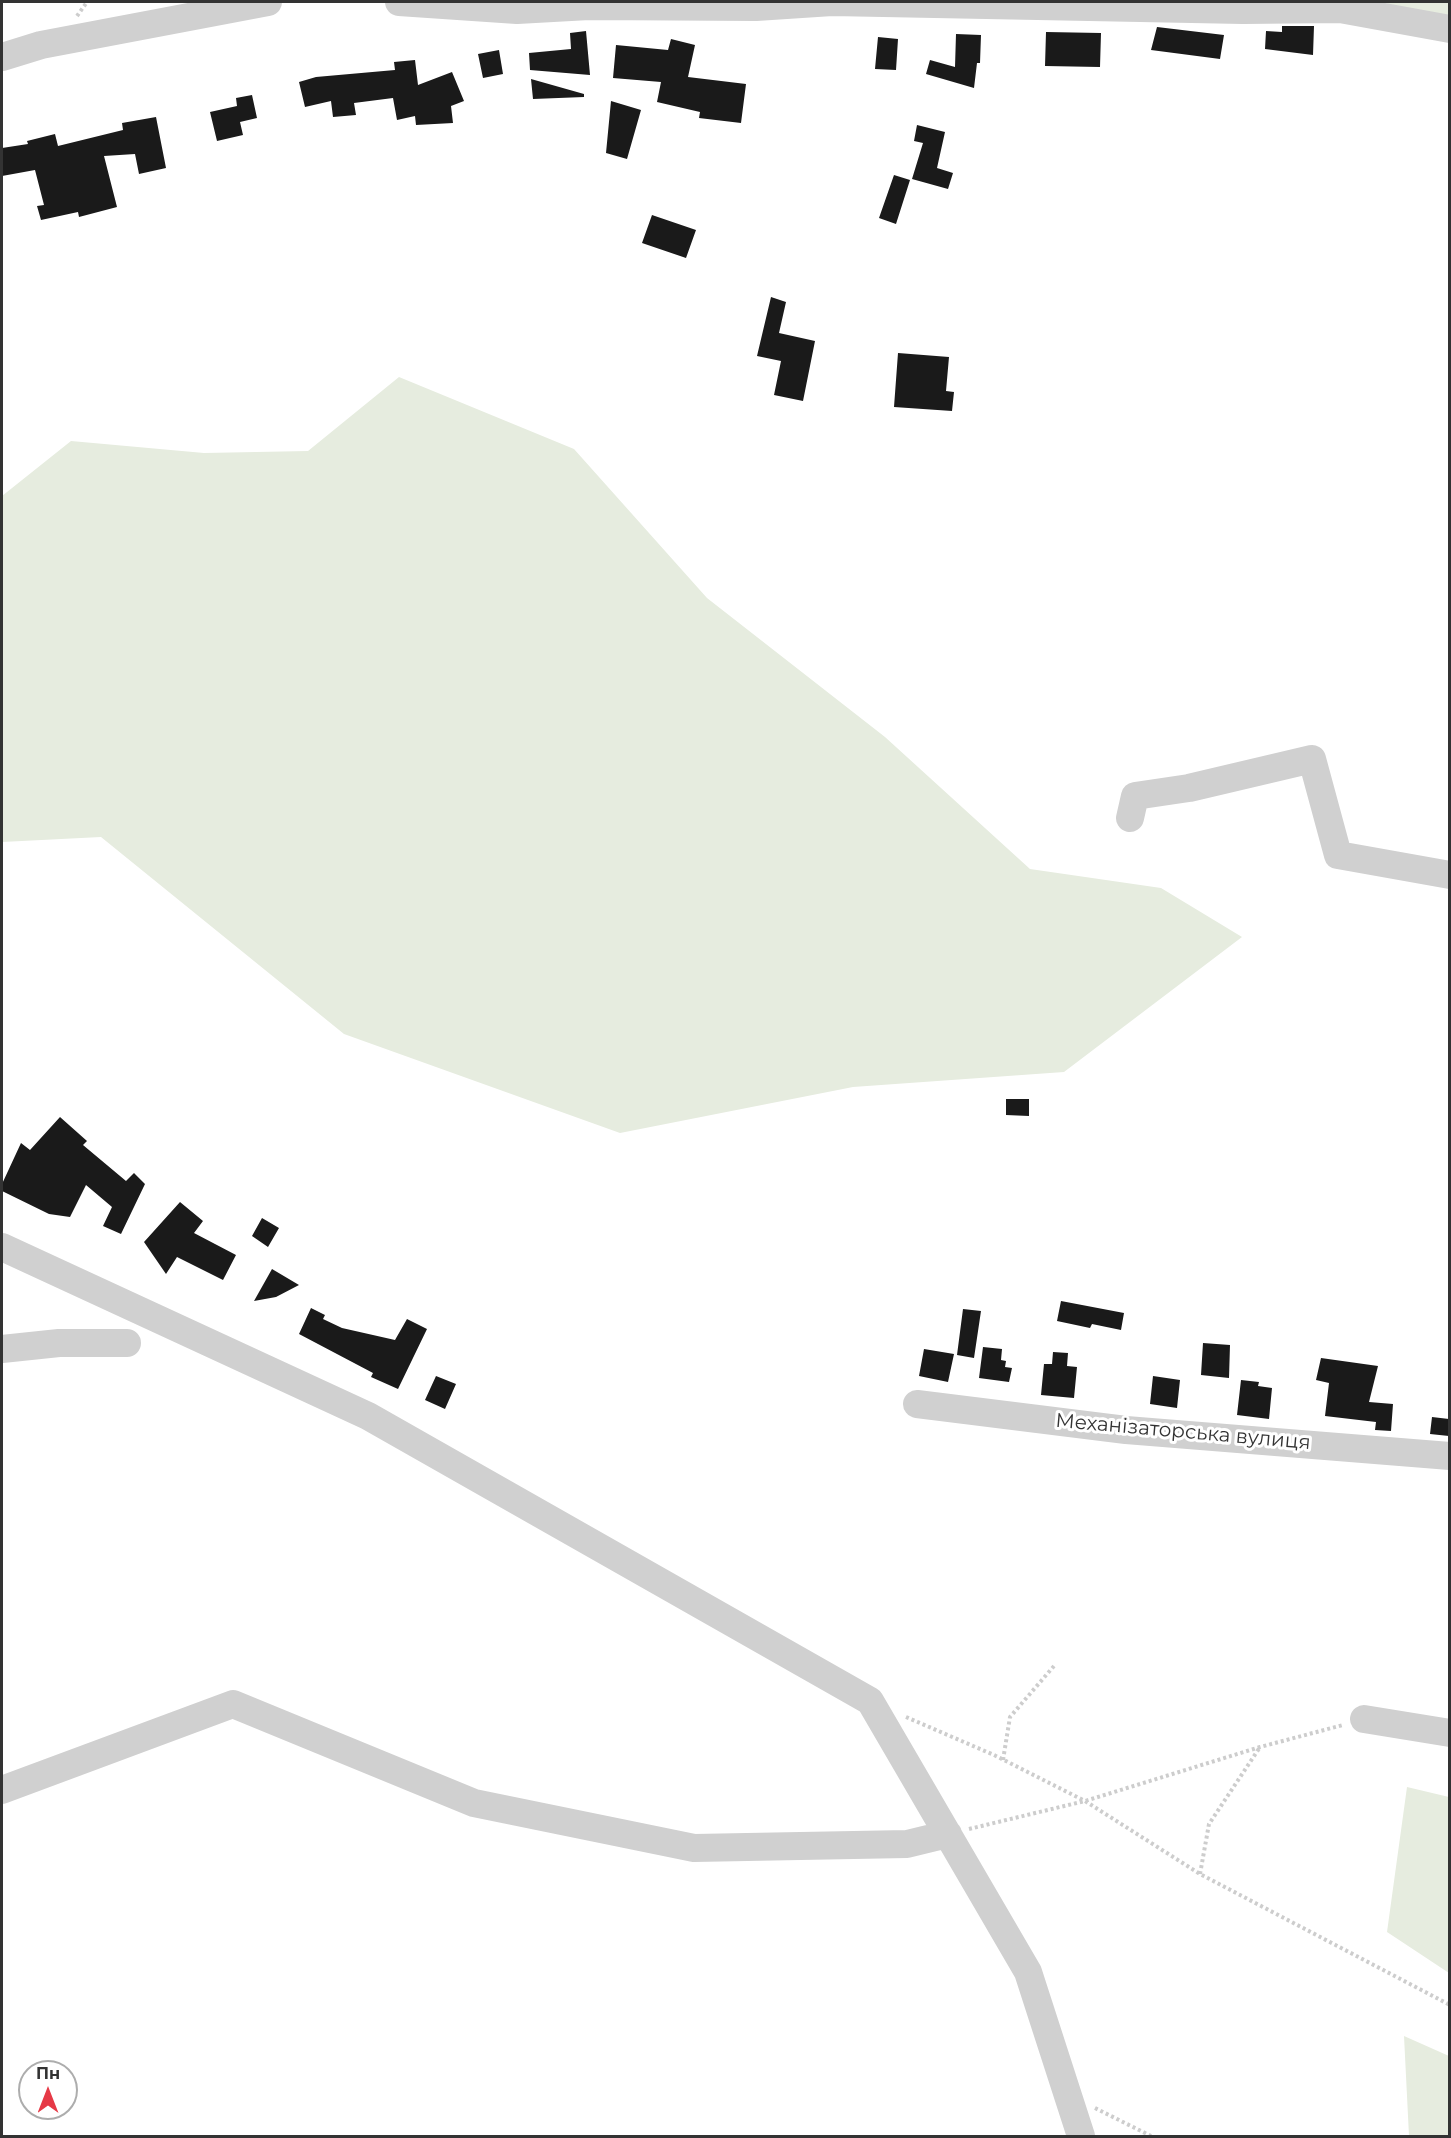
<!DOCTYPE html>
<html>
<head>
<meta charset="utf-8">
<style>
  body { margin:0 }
  #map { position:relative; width:1451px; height:2138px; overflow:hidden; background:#fff; font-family:Montserrat,sans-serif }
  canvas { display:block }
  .frame { position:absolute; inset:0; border:3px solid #333; pointer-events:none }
  .north { position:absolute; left:18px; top:2060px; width:60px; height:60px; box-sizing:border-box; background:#fff; border:2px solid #adadad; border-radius:50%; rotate:0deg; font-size:16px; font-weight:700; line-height:24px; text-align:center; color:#333 }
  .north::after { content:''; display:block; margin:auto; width:21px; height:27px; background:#e63946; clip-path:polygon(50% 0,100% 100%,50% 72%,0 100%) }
</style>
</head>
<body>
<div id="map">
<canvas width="1451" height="2138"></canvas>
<div class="frame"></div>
<div class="north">Пн</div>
</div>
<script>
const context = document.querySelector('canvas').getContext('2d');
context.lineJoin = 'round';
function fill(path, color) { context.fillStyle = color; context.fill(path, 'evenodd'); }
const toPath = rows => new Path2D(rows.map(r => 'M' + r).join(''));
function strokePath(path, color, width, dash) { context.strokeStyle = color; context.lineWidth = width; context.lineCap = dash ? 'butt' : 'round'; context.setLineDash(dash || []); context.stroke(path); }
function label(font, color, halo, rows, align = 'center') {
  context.font = font + ' Montserrat,sans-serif'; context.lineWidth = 6; context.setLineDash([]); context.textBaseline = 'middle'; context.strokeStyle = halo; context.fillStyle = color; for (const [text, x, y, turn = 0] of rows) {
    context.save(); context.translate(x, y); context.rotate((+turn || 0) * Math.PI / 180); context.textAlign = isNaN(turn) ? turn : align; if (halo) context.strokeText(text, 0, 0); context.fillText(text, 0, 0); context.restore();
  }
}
const green = toPath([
  [1379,2,1449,2,1449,17],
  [399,377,574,449,707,598,885,737,1030,869,1161,888,1242,937,1064,1072,853,1087,620,1133,344,1034,101,837,2,842,2,496,71,441,204,453,308,451],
  [1407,1787,1449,1797,1449,1973,1387,1932],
  [1404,2036,1449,2056,1449,2136,1409,2136]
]);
const building = toPath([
  [1282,26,1314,26,1313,55,1265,49,1266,31,1282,32],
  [1157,27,1224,35,1220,59,1151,50],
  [586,31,590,75,530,70,529,53,571,49,570,33],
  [1046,32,1101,33,1100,67,1045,66],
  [956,34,981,35,980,63,977,63,974,88,926,74,930,60,955,67],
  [878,37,898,39,896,70,875,69],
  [671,39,695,45,688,77,746,84,741,123,699,118,700,112,657,102,661,82,613,78,616,45,668,50],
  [499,50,503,74,483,78,478,54],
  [415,60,418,85,452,72,464,101,451,106,453,123,416,125,415,116,397,120,393,98,354,103,356,115,333,117,331,101,305,107,299,82,316,77,395,70,394,62],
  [531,79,584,94,584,97,533,99],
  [252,95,257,118,240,122,243,135,217,141,210,112,237,106,236,98],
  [611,101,641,110,627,159,606,153],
  [156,117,166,168,139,174,135,154,104,156,117,207,79,217,78,212,41,220,37,206,44,205,35,170,2,176,2,148,28,144,27,141,55,134,58,146,123,130,122,123],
  [917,125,945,132,937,168,953,173,948,189,912,179,923,143,914,141],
  [894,175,910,180,896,224,879,218],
  [652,215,696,230,686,258,642,243],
  [771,297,786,302,779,333,815,341,803,401,774,395,781,361,757,356],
  [898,353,949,357,946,391,954,392,952,411,894,407],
  [1006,1099,1029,1099,1029,1116,1006,1115],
  [60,1117,87,1141,83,1145,126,1181,134,1173,145,1184,121,1234,103,1226,112,1207,86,1185,70,1217,49,1214,2,1191,2,1184,21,1143,30,1150],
  [180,1202,203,1221,194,1233,236,1255,223,1280,177,1257,166,1274,144,1242],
  [262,1218,279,1228,268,1247,252,1236],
  [272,1269,299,1285,276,1297,254,1301],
  [1061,1301,1124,1313,1121,1330,1092,1324,1090,1328,1057,1321],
  [311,1308,325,1315,323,1319,342,1328,395,1340,407,1319,427,1329,398,1389,371,1377,373,1373,299,1334],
  [963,1309,981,1311,974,1358,957,1355],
  [1203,1343,1230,1345,1229,1378,1201,1375],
  [983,1347,1002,1349,1001,1360,1006,1361,1005,1367,1012,1368,1009,1382,979,1378],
  [924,1349,954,1354,948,1382,919,1376],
  [1053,1352,1068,1353,1067,1366,1077,1367,1074,1398,1041,1395,1044,1364,1052,1364],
  [1321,1358,1378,1366,1369,1402,1393,1404,1391,1431,1375,1430,1376,1422,1325,1416,1329,1383,1316,1380],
  [436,1376,456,1384,445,1409,425,1400],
  [1153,1376,1180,1380,1177,1408,1150,1404],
  [1241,1380,1259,1382,1258,1386,1272,1388,1269,1419,1237,1415],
  [1432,1417,1449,1419,1449,1436,1430,1434]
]);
const path = toPath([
  [77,16,87,2],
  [906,1717,994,1755,1085,1801,1200,1874,1450,2005],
  [1003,1760,1010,1717,1054,1666],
  [969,1829,1085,1801,1260,1747,1343,1725],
  [1200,1874,1209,1824,1260,1747],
  [1095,2108,1151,2136]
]);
const minor = toPath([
  [399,2,517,10,589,6,756,7,832,2,1243,10,1340,9,1450,29],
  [2,57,41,45,268,2],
  [1130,818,1135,796,1189,788,1312,759,1338,855,1450,875],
  [2,1247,368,1416,870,1701,1028,1972,1081,2136],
  [2,1349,59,1343,127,1343],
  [917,1404,1126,1430,1450,1456],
  [1364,1719,1450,1733],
  [2,1790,233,1704,474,1803,694,1848,907,1844,948,1834]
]);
const streetNames = [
  ["Механізаторська вулиця",1183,1432,5]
];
fill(green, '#e6ecdf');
fill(building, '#1a1a1a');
strokePath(path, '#cdcdcd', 4, [3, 3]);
strokePath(minor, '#d0d0d0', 28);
label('20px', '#333', '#fff', streetNames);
</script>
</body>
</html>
